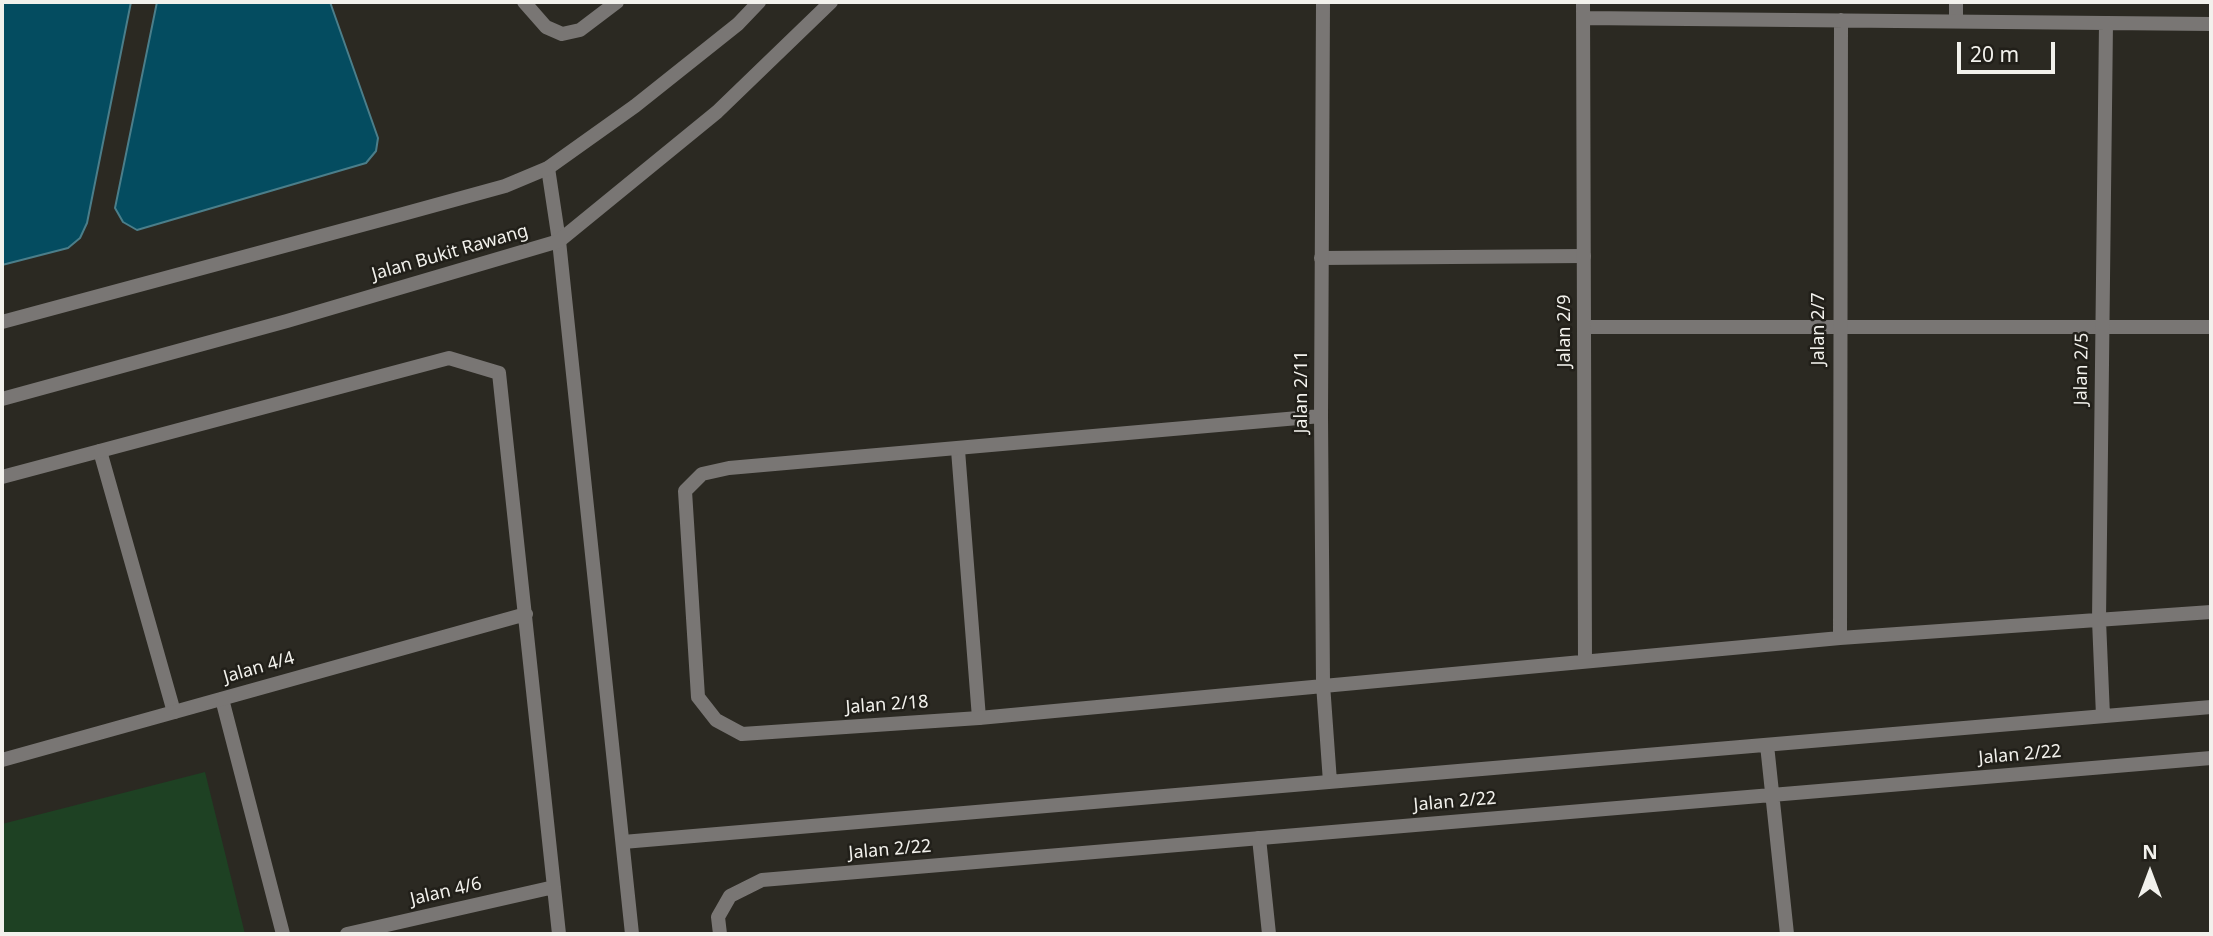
<!DOCTYPE html>
<html>
<head>
<meta charset="utf-8">
<style>
  body { margin:0 }
  #map { position:relative; width:2213px; height:936px; overflow:hidden; background:#2b2922; font-family:"Noto Sans",sans-serif }
  canvas { display:block }
  .frame { position:absolute; inset:0; border:4px solid #f2f1ec; pointer-events:none }
  .north { position:absolute; left:2115px; top:838px; width:70px; height:70px; -webkit-text-stroke:5px #211f19; paint-order:stroke; rotate:0deg; font-size:19px; font-weight:700; line-height:28px; text-align:center; color:#f2f1ec }
  .north::after { content:''; display:block; margin:auto; width:24px; height:32px; background:#f2f1ec; clip-path:polygon(50% 0,100% 100%,50% 72%,0 100%) }
  .scale { position:absolute; left:1957px; top:42px; width:98px; height:32px; box-sizing:border-box; border:4px solid #f2f1ec; border-top:0; padding-left:9px; font-size:21px; line-height:24px; white-space:nowrap; color:#f2f1ec; -webkit-text-stroke:5px #211f19; paint-order:stroke }
</style>
</head>
<body>
<div id="map">
<canvas width="2213" height="936"></canvas>
<div class="frame"></div>
<div class="north">N</div>
<div class="scale">20 m</div>
</div>
<script>
const context = document.querySelector('canvas').getContext('2d');
context.lineJoin = 'round';
function fill(path, color) { context.fillStyle = color; context.fill(path, 'evenodd'); }
const toPath = rows => new Path2D(rows.map(r => 'M' + r).join(''));
function strokePath(path, color, width, dash) { context.strokeStyle = color; context.lineWidth = width; context.lineCap = dash ? 'butt' : 'round'; context.setLineDash(dash || []); context.stroke(path); }
function label(font, color, halo, rows, align = 'center') {
  context.font = font + ' "Noto Sans",sans-serif'; context.lineWidth = 5; context.setLineDash([]); context.textBaseline = 'middle'; context.strokeStyle = halo; context.fillStyle = color; for (const [text, x, y, turn = 0] of rows) {
    context.save(); context.translate(x, y); context.rotate((+turn || 0) * Math.PI / 180); context.textAlign = isNaN(turn) ? turn : align; if (halo) context.strokeText(text, 0, 0); context.fillText(text, 0, 0); context.restore();
  }
}
const green = toPath([
  [205,772,245,934,2,934,2,824]
]);
const water = toPath([
  [2,2,131,2,87,223,80,238,68,248,2,265,2,2],
  [157,2,330,2,378,138,376,151,366,163,137,230,123,222,115,208,157,2]
]);
const service = toPath([
  [1956,2,1956,21],
  [1321,258,1584,256],
  [1584,327,2211,327],
  [958,450,979,718],
  [100,451,174,712],
  [222,699,283,934],
  [1259,838,1269,934]
]);
const minor = toPath([
  [524,2,546,27,562,34,580,30,617,2],
  [1323,2,1321,416,1323,684,1330,782],
  [1583,2,1585,661],
  [1583,18,2211,24],
  [548,168,559,241,632,934],
  [1321,416,729,468,702,474,685,491,698,697,716,720,742,734,979,718,1840,638,2211,612],
  [2,477,449,358,499,373,559,934],
  [1840,638,1841,20],
  [2103,716,2099,620,2106,23],
  [1767,745,1787,934],
  [2,760,526,614],
  [623,842,2211,707],
  [347,934,554,887],
  [720,934,718,917,730,896,762,880,2211,758]
]);
const tertiary = toPath([
  [2,322,403,214,505,186,548,168,635,106,738,24,759,2],
  [2,399,287,321,559,241,717,112,831,2]
]);
const streetNames = [
  ["Jalan Bukit Rawang",450,253,-16],
  ["Jalan 2/7",1819,329,-90],
  ["Jalan 2/9",1565,331,-90],
  ["Jalan 2/5",2082,369,-89],
  ["Jalan 2/11",1302,392,-90],
  ["Jalan 4/4",259,668,-16],
  ["Jalan 2/18",887,705,-4],
  ["Jalan 2/22",2020,755,-5],
  ["Jalan 2/22",1455,802,-5],
  ["Jalan 2/22",890,850,-5],
  ["Jalan 4/6",446,892,-13]
];
fill(green, '#1e4123');
fill(water, '#044c60');
strokePath(water, '#4b7e8a', 2);
strokePath(service, '#797674', 14);
strokePath(minor, '#797674', 14);
strokePath(tertiary, '#797674', 14);
label('18px', '#f2f1ec', '#211f19', streetNames);
</script>
</body>
</html>
